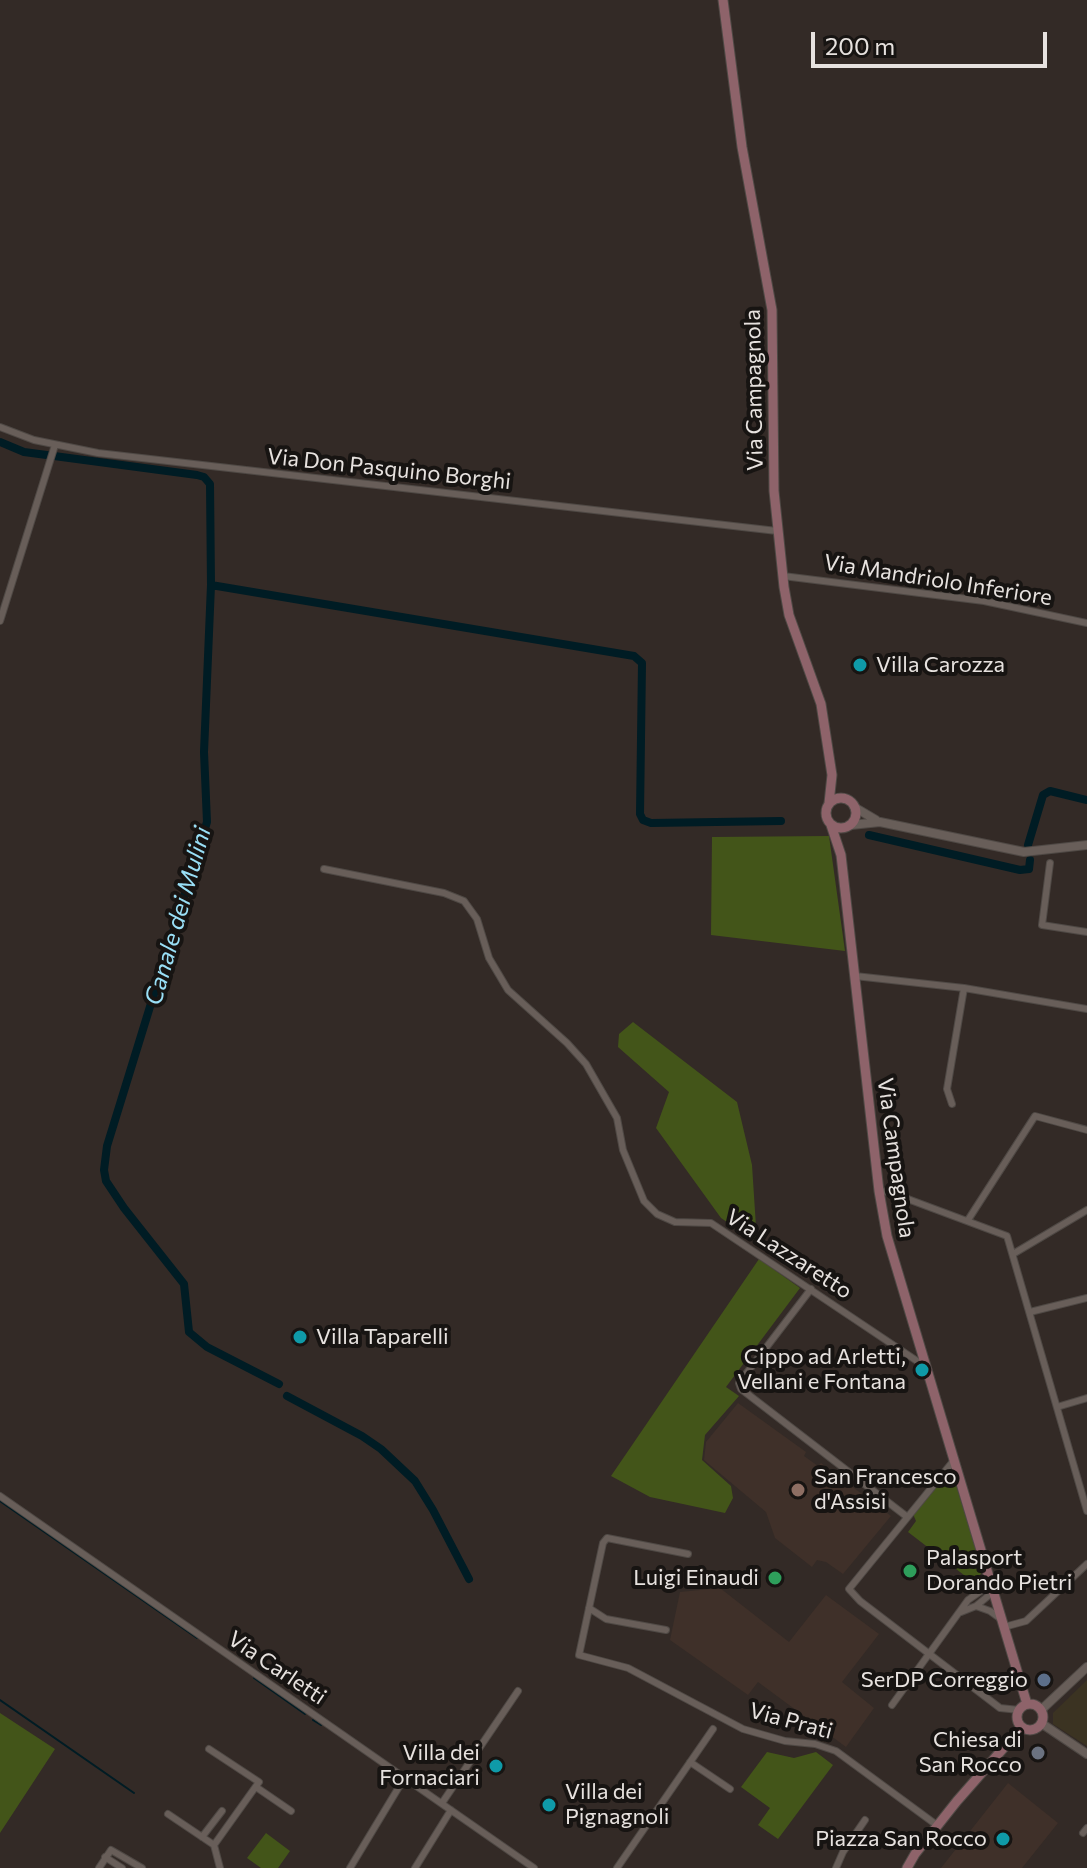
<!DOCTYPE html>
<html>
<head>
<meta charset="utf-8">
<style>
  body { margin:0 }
  #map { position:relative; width:1087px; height:1868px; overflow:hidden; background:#332a26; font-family:Commissioner,sans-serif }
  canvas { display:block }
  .scale { position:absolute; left:811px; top:32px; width:236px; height:36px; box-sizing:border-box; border:4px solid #e7e2df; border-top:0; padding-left:10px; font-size:24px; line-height:28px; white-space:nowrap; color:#e7e2df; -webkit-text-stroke:6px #171412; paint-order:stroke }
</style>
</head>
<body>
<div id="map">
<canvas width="1087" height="1868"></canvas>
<div class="scale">200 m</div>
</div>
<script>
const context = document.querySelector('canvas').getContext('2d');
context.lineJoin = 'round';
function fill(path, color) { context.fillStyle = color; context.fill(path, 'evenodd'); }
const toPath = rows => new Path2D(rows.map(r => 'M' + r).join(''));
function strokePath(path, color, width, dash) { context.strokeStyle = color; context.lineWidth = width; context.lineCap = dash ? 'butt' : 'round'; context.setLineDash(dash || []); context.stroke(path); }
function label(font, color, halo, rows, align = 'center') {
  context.font = font + ' Commissioner,sans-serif'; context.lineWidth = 8; context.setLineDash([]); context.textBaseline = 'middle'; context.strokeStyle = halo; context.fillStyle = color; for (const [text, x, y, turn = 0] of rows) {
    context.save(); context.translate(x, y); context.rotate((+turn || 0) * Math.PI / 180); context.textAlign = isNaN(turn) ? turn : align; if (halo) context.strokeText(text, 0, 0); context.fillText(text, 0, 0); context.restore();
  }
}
const built = toPath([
  [738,1403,806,1452,804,1456,818,1466,821,1463,891,1516,843,1574,826,1562,817,1560,812,1567,775,1538,766,1512,704,1460,706,1442],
  [720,1588,789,1642,826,1595,879,1634,842,1682,874,1708,846,1747,758,1682,748,1695,670,1640,680,1592],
  [1008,1783,1058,1823,1022,1868,941,1868]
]);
const medical = toPath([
  [1087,1680,1087,1746,1053,1724,1053,1713]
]);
const green = toPath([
  [829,836,845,951,711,935,712,837],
  [633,1022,737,1102,752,1165,757,1242,721,1218,656,1128,669,1092,618,1047,619,1034],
  [759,1259,800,1288,726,1387,739,1396,705,1435,702,1460,731,1486,733,1498,725,1513,650,1497,611,1476],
  [953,1475,980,1563,981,1573,978,1580,973,1582,908,1532,916,1521,913,1514,935,1487],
  [0,1713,55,1749,0,1833],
  [767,1752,794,1758,816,1752,833,1765,778,1839,758,1825,770,1808,741,1787],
  [266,1833,290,1851,278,1868,261,1868,247,1858]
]);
const stream = toPath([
  [0,1501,197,1638],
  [254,1678,305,1714],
  [0,1700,134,1793],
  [313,1720,321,1725]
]);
const canal = toPath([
  [0,442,24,452,197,475,204,477,210,484,211,585,204,752,207,822,107,1146,104,1170,106,1181,124,1208,184,1284,189,1332,207,1347,279,1384],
  [211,585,634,656,642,663,640,814,643,820,651,823,781,821],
  [869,835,1020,870,1029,869,1030,860],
  [1028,845,1043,795,1050,791,1087,800],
  [287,1396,362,1436,381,1449,415,1481,433,1510,469,1579]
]);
const minor = toPath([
  [0,427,34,440,98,453,777,531],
  [783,576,984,601,1087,623],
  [0,621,55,445],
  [1050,863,1042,925,1087,932],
  [324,869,444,893,464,901,477,919,489,958,508,990,567,1043,586,1064,617,1118,623,1150,644,1201,657,1214,675,1222,711,1223,926,1367],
  [855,976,964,988,1087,1009],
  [952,1104,947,1089,964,988],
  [879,1191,889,1192,1007,1236,1087,1511],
  [968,1220,1035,1116,1087,1130],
  [1013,1254,1087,1210],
  [811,1289,739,1383,741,1389,906,1516],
  [1030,1312,1087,1298],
  [1057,1407,1087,1398],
  [955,1459,849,1589,860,1601,1000,1708,1019,1710],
  [0,1496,534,1868],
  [688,1554,607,1538,603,1543,579,1655,628,1668,743,1729,785,1741,815,1744,836,1751,938,1826],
  [976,1606,993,1592],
  [589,1608,606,1619,666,1630],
  [961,1612,976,1606,990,1611,1001,1619],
  [1004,1627,1026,1621,1087,1564],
  [892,1705,968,1600,991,1584],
  [209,1749,259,1782,214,1845,220,1868],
  [690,1762,730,1789],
  [256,1787,291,1811],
  [442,1803,518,1691],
  [168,1814,214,1845],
  [1083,1833,1087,1828],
  [202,1837,222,1811],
  [105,1857,122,1868],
  [99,1868,111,1850,142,1868],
  [350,1868,405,1777],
  [415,1868,451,1810],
  [617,1868,713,1729],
  [836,1868,843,1852,865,1820]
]);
const tertiary = toPath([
  [854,807,876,820],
  [851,825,880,822,1024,852,1087,845],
  [1041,1710,1087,1667],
  [1041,1723,1087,1754]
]);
const secondary = toPath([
  [723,0,742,147,772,310,774,491,784,587,789,615,821,704,832,775,829,803],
  '826 813a15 15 0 1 1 30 0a15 15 0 1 1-30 0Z',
  [831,825,841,855,879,1191,887,1236,1027,1704],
  '1017 1717a13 13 0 1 1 26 0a13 13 0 1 1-26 0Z',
  [907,1868,915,1854,957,1801,1022,1727]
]);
const markers = [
  [860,665,8,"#0f9aa8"],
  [300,1337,8,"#0f9aa8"],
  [922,1370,8,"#0f9aa8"],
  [798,1490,8,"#8d6e63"],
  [910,1571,8,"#2e9e5b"],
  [775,1578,8,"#2e9e5b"],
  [1044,1680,8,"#5c6f8a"],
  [1038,1753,8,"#6b7280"],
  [496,1766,8,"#0f9aa8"],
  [549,1805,8,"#0f9aa8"],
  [1003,1839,8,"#0f9aa8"]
];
const streetNames = [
  ["Via Campagnola",754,390,-91],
  ["Via Don Pasquino Borghi",389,469,6],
  ["Via Mandriolo Inferiore",938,580,9],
  ["Via Campagnola",896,1158,82],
  ["Via Lazzaretto",789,1254,33],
  ["Via Carletti",277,1668,34],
  ["Via Prati",791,1721,15]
];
const poiNames = [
  ["Villa Carozza",876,665,"left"],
  ["Villa Taparelli",316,1337,"left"],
  ["Cippo ad Arletti,",906,1357],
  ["Vellani e Fontana",906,1382],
  ["San Francesco",814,1477,"left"],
  ["d'Assisi",814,1502,"left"],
  ["Palasport",926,1558,"left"],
  ["Dorando Pietri",926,1583,"left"],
  ["Luigi Einaudi",759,1578],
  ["SerDP Correggio",1028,1680],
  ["Chiesa di",1022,1740],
  ["San Rocco",1022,1765],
  ["Villa dei",480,1753],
  ["Fornaciari",480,1778],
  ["Villa dei",565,1792,"left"],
  ["Pignagnoli",565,1817,"left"],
  ["Piazza San Rocco",987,1839]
];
const waterNames = [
  ["Canale dei Mulini",178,916,-74]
];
fill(built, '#3f3029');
fill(medical, '#3b3322');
fill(green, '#435519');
strokePath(stream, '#001c24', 2);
strokePath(canal, '#001c24', 8);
strokePath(minor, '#4f4945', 8);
strokePath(tertiary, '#4f4945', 10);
strokePath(secondary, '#4f4945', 11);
strokePath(minor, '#685e59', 6);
strokePath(tertiary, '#685e59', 8);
strokePath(secondary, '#8e636a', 9);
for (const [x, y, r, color] of markers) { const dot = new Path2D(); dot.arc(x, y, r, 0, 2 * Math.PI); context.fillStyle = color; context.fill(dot); strokePath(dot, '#171412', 3); }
label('22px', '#e7e2df', '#171412', streetNames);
label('22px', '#e7e2df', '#171412', poiNames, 'right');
label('italic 24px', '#99dff6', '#171412', waterNames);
</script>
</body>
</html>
